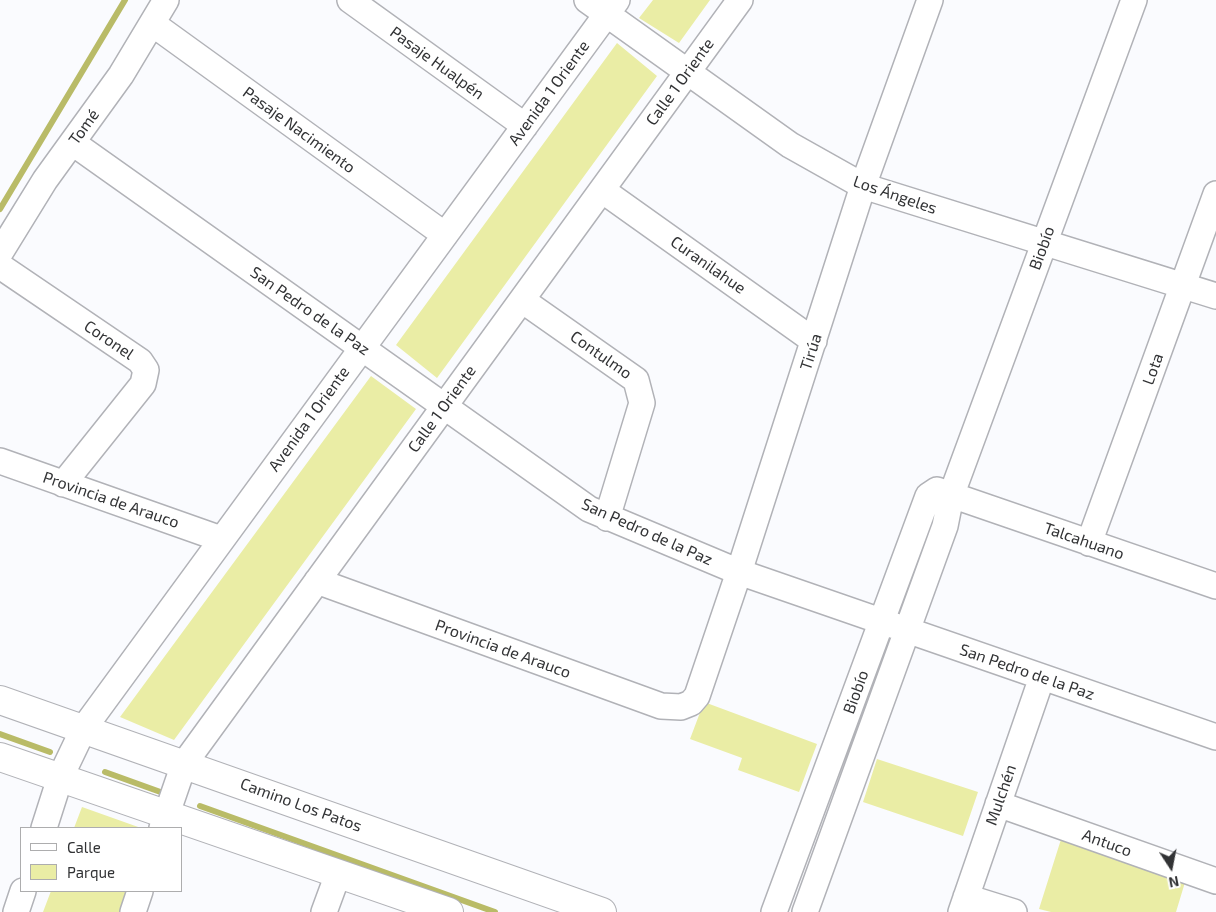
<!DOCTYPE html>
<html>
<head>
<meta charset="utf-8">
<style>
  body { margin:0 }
  #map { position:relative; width:1216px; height:912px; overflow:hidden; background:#fafbfe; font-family:"Exo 2",sans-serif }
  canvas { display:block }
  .legend { position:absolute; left:20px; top:827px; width:162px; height:65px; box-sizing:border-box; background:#fff; border:1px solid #adadae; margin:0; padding:6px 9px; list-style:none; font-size:15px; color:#323335 }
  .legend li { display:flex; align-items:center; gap:10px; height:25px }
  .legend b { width:25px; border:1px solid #adadae }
  .north { position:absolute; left:1146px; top:842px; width:50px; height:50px; -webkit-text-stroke:4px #fff; paint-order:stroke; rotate:169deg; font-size:14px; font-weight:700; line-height:20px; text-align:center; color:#323335 }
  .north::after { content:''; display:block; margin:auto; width:18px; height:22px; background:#323335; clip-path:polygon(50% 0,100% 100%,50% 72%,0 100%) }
</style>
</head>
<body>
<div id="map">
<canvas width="1216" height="912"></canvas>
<ul class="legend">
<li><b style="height:6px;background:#fff"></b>Calle</li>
<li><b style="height:14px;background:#eaeda5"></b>Parque</li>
</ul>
<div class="north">N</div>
</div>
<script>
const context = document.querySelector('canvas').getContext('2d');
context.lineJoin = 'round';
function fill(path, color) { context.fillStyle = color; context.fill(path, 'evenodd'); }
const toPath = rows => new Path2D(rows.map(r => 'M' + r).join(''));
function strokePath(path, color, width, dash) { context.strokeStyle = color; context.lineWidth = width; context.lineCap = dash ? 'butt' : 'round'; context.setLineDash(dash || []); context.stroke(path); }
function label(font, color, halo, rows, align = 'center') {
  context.font = font + ' "Exo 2",sans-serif'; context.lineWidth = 4; context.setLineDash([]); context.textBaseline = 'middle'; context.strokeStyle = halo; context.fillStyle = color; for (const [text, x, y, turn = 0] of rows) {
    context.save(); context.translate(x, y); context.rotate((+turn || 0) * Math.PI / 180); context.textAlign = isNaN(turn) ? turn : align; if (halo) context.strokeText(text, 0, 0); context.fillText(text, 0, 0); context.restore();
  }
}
const green = toPath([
  [653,0,710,0,679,43,639,18],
  [617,43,657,76,437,378,396,345],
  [371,376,416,409,174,740,120,717],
  [704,702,817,744,799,792,738,770,742,758,690,739],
  [877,759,978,792,963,836,863,802],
  [82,807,141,828,74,828],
  [1063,833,1186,879,1176,912,1051,912,1039,909],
  [51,891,129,891,121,912,43,912]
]);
const stream = toPath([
  [0,209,125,0],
  [0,734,50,752],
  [105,772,166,794],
  [200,806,495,912]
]);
const street = toPath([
  [350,0,525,126],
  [587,0,790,145,863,186,1216,296],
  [153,24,445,235],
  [73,143,589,509,739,572,1216,737],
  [602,190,814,341],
  [0,253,45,180,121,75,166,0],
  [0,266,140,361,146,370,143,384,63,484],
  [522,300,636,380,642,403,607,518],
  [0,461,221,539],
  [1089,543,1216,194],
  [317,581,661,706,681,707,691,703,697,696,739,572,863,186,930,0],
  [998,804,1216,881],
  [44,828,60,778,84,728,617,0],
  [162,828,184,764,740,0],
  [966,897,1014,912],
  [16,912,23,891],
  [133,912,140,891],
  [324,912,338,874],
  [774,912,928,496,937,490,1216,586],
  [805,912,945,526,951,496,1134,0],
  [961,912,1042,677]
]);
const secondary = toPath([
  [0,700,602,912],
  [0,757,449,912]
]);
const streetNames = [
  ["Pasaje Hualpén",437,63,36],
  ["Calle 1 Oriente",680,82,-54],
  ["Avenida 1 Oriente",549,93,-54],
  ["Tomé",84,127,-54],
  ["Pasaje Nacimiento",299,130,36],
  ["Los Ángeles",895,195,19],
  ["Biobío",1042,248,-70],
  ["Curanilahue",708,265,35],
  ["San Pedro de la Paz",310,311,35],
  ["Coronel",109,340,34],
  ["Tirúa",811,352,-72],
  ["Contulmo",601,355,35],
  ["Lota",1153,369,-70],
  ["Calle 1 Oriente",442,409,-54],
  ["Avenida 1 Oriente",309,419,-54],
  ["Provincia de Arauco",111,500,19],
  ["San Pedro de la Paz",647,532,24],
  ["Talcahuano",1084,541,19],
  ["Provincia de Arauco",503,649,20],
  ["San Pedro de la Paz",1027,672,19],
  ["Biobío",856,692,-70],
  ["Mulchén",1001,795,-71],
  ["Camino Los Patos",301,805,20],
  ["Antuco",1107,843,20]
];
fill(green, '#eaeda5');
strokePath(stream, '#b9bb67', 6);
strokePath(street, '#b1b2b7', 28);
strokePath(secondary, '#b1b2b7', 30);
strokePath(street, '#fff', 25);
strokePath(secondary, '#fff', 28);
label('16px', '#323335', '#fff', streetNames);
</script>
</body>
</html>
